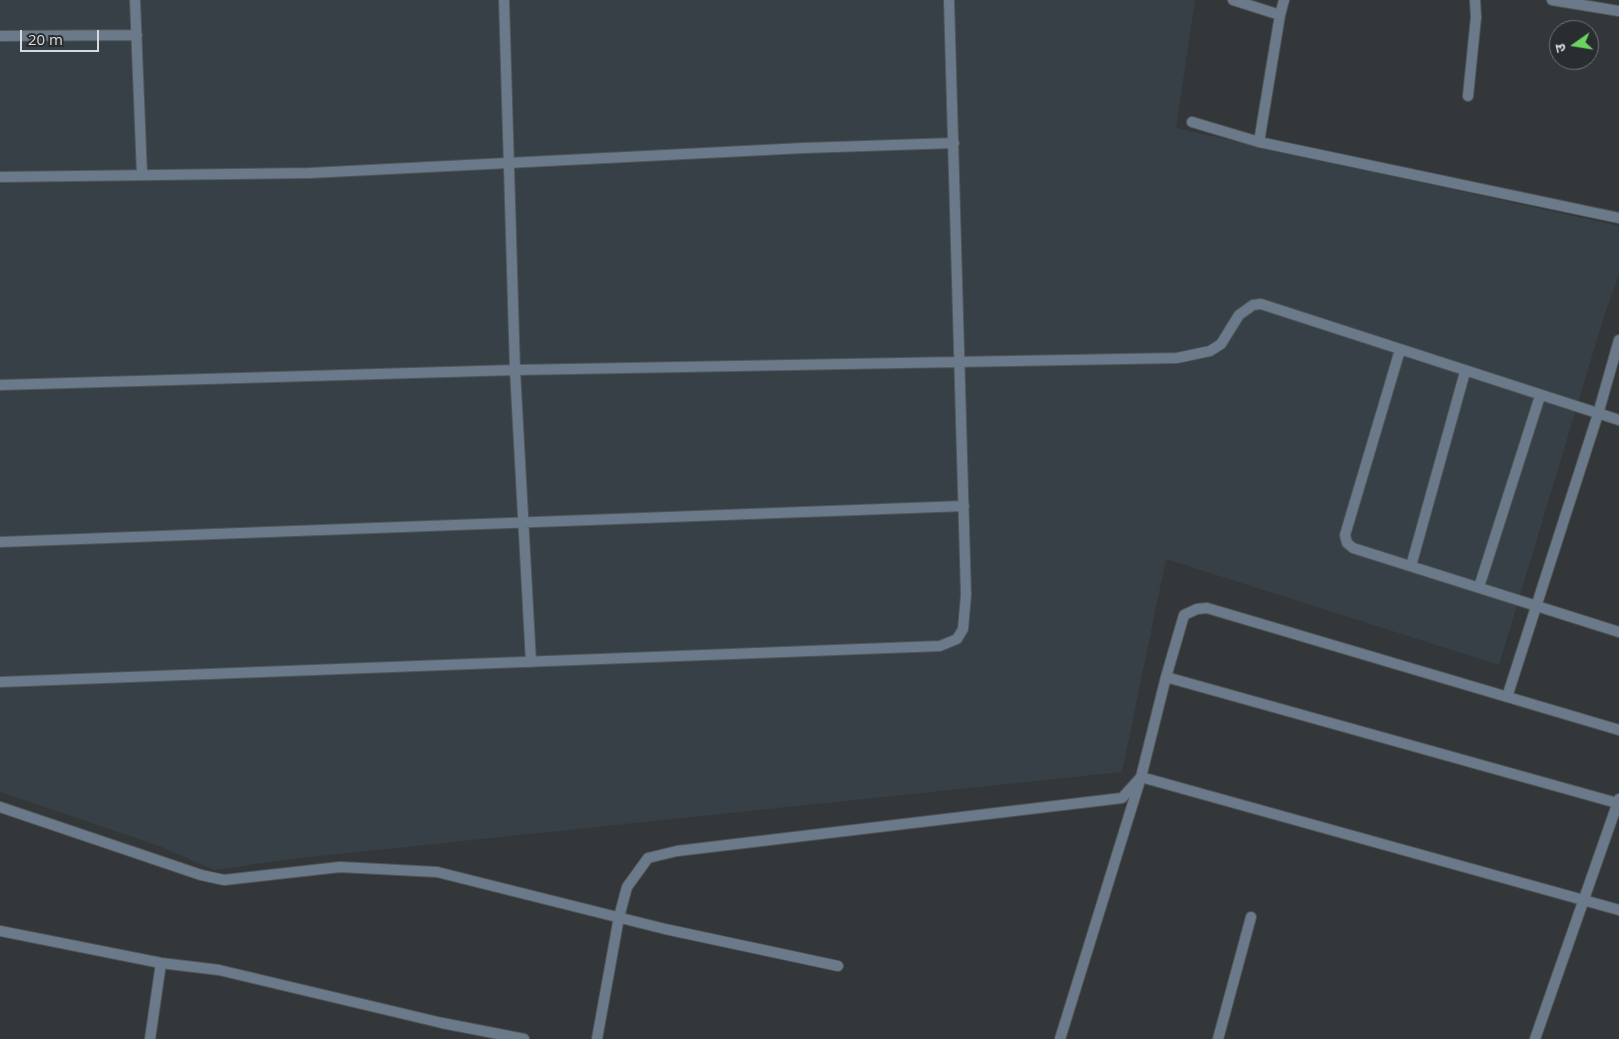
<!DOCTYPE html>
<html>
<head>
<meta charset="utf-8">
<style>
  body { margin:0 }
  #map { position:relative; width:1619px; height:1039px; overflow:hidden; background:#333739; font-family:"Open Sans","Noto Sans Devanagari",sans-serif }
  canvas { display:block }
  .north { position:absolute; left:1549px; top:20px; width:50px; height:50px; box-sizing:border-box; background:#292d2f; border:1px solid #6f7374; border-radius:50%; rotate:257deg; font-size:14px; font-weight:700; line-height:20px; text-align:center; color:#d8dbdc }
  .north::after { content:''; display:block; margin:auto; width:18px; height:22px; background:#6cd362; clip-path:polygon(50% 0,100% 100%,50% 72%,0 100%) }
  .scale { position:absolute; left:20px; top:30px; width:79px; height:22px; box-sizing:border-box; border:2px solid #d8dbdc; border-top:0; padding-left:6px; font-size:15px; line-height:18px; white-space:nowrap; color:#d8dbdc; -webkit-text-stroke:4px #292d2f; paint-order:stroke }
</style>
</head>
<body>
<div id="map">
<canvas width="1619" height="1039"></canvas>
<div class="north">उ</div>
<div class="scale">20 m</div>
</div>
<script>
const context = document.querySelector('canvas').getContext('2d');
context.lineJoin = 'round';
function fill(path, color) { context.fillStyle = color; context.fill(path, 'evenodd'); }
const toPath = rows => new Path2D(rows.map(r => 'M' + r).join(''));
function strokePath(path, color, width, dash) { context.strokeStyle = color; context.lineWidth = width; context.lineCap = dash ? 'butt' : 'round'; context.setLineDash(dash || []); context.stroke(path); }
const built = toPath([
  [0,0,1195,0,1176,128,1619,226,1619,275,1605,313,1499,665,1166,559,1122,772,291,859,214,870,159,846,0,792]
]);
const lane = toPath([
  [135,0,142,175],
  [504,0,515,370,531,662],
  [0,36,137,35],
  [0,177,310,173,804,148,954,143],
  [1400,350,1345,535,1347,543,1353,548,1619,632],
  [0,385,515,370,1177,358,1210,351,1221,344,1239,315,1253,305,1261,304,1619,420],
  [0,542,964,506],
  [1411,566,1465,372],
  [1479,587,1540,396],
  [0,682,940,646,957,639,963,629,966,595,949,0]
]);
const street = toPath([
  [1233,0,1280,15,1259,142],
  [1552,0,1619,11],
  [1280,15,1284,0],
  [1468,96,1476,17,1475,0],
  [1192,122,1259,142,1619,218],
  [1166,677,1617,803],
  [1507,697,1598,414,1619,340],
  [0,807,201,875,224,880,340,867,437,872,665,929,838,966],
  [0,931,161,963,219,970,442,1023,524,1039],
  [150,1039,161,963],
  [597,1039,619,917,627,887,648,858,677,851,1122,798,1141,777,1619,910],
  [1060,1039,1141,777,1166,677,1184,615,1197,609,1207,608,1619,730],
  [1218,1039,1251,917],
  [1535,1039,1619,799]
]);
fill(built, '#364046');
strokePath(lane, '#515556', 12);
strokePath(street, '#515556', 12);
strokePath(lane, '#6b7a8a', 10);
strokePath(street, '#6b7a8a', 10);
</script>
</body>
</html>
